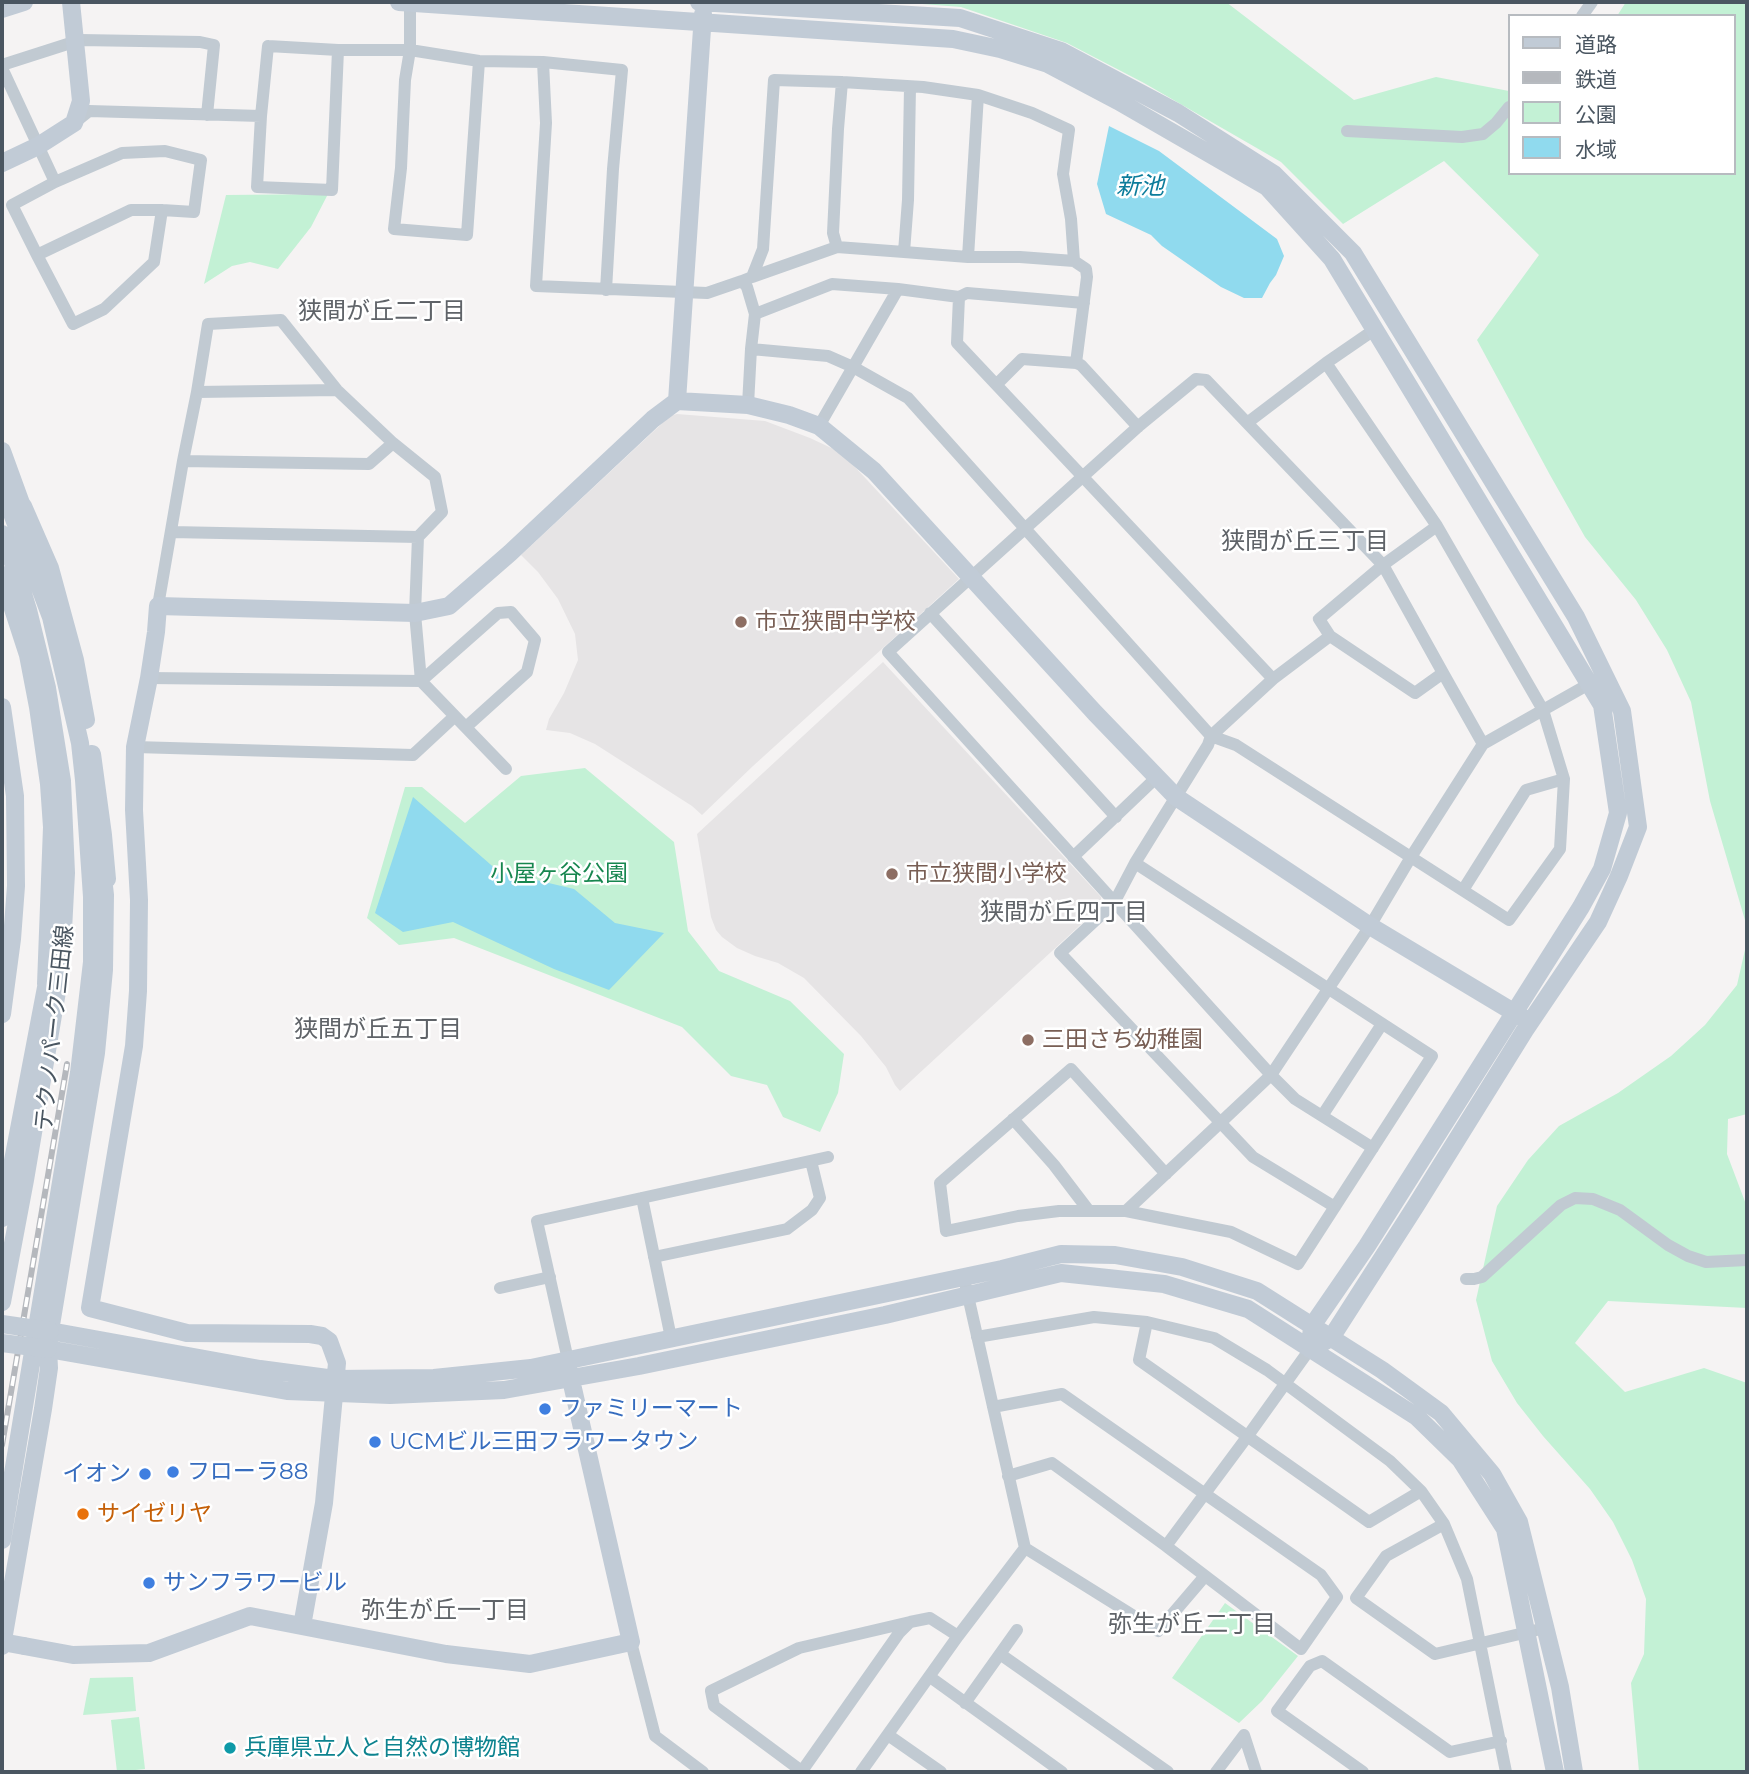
<!DOCTYPE html>
<html>
<head>
<meta charset="utf-8">
<style>
  body { margin:0 }
  #map { position:relative; width:1749px; height:1774px; overflow:hidden; background:#f5f3f3; font-family:Montserrat,"Noto Sans JP",sans-serif }
  canvas { display:block }
  .frame { position:absolute; inset:0; border:4px solid #4a5661; pointer-events:none }
  .legend { position:absolute; left:1508px; top:14px; width:228px; height:161px; box-sizing:border-box; background:#fff; border:2px solid #b7bbc0; margin:0; padding:9px 12px; list-style:none; font-size:21px; color:#4a5661 }
  .legend li { display:flex; align-items:center; gap:14px; height:35px }
  .legend b { width:35px; border:2px solid #b7bbc0 }
</style>
</head>
<body>
<div id="map">
<canvas width="1749" height="1774"></canvas>
<div class="frame"></div>
<ul class="legend">
<li><b style="height:9px;background:#c1cbd6"></b>道路</li>
<li><b style="height:9px;background:#b5b8bd"></b>鉄道</li>
<li><b style="height:19px;background:#c3f1d5"></b>公園</li>
<li><b style="height:19px;background:#90daee"></b>水域</li>
</ul>
</div>
<script>
const context = document.querySelector('canvas').getContext('2d');
context.lineJoin = 'round';
function fill(path, color) { context.fillStyle = color; context.fill(path, 'evenodd'); }
const toPath = rows => new Path2D(rows.map(r => 'M' + r).join(''));
function strokePath(path, color, width, dash) { context.strokeStyle = color; context.lineWidth = width; context.lineCap = dash ? 'butt' : 'round'; context.setLineDash(dash || []); context.stroke(path); }
function label(font, color, halo, rows, align = 'center') {
  context.font = font + ' Montserrat,"Noto Sans JP",sans-serif'; context.lineWidth = 5; context.setLineDash([]); context.textBaseline = 'middle'; context.strokeStyle = halo; context.fillStyle = color; for (const [text, x, y, turn = 0] of rows) {
    context.save(); context.translate(x, y); context.rotate((+turn || 0) * Math.PI / 180); context.textAlign = isNaN(turn) ? turn : align; if (halo) context.strokeText(text, 0, 0); context.fillText(text, 0, 0); context.restore();
  }
}
const education = toPath([
  [677,414,765,421,810,438,842,453,959,579,753,766,702,815,692,806,595,744,570,733,546,730,549,719,564,693,578,660,575,634,558,599,538,572,521,555,670,416],
  [883,662,1101,897,1101,906,900,1091,895,1085,886,1067,861,1036,804,978,778,963,755,956,737,948,722,937,716,930,711,917,697,834]
]);
const green = toPath([
  [897,2,1226,2,1354,100,1436,77,1509,91,1509,173,1733,173,1733,16,1617,16,1626,2,1747,2,1747,927,1710,801,1691,702,1667,650,1636,600,1585,537,1550,475,1477,340,1539,255,1444,161,1343,224,1281,162,1144,83,1067,43,961,7],
  [328,194,311,227,278,269,250,262,232,266,204,284,226,195],
  [585,768,674,842,688,931,719,971,790,1001,844,1054,838,1093,820,1132,783,1117,767,1085,731,1076,682,1027,454,938,399,945,367,918,405,787,422,787,465,823,521,776],
  [1747,941,1747,1114,1728,1119,1727,1154,1747,1207,1747,1308,1608,1301,1575,1343,1625,1392,1704,1368,1747,1383,1747,1772,1639,1772,1631,1683,1644,1654,1646,1599,1632,1560,1613,1522,1590,1489,1543,1436,1517,1403,1492,1361,1476,1300,1497,1206,1528,1160,1559,1126,1618,1093,1671,1056,1705,1025,1737,985],
  [1225,1603,1298,1656,1262,1701,1239,1723,1172,1678],
  [133,1677,136,1711,83,1715,90,1678],
  [139,1717,145,1769,117,1772,111,1720]
]);
const water = toPath([
  [1109,126,1159,151,1277,239,1284,256,1276,275,1270,283,1262,298,1244,298,1221,287,1162,246,1151,235,1106,214,1097,184],
  [413,797,498,871,574,889,615,923,664,933,609,990,554,969,453,922,403,932,375,913]
]);
const street = toPath([
  [410,2,410,50,405,80,401,168,394,229,467,235,479,61],
  [1582,16,1592,2],
  [268,46,338,50,332,190,257,187,261,116,268,46],
  [338,50,410,50,479,61,543,62,622,70,613,169,606,290],
  [543,62,546,123,536,286,707,293,742,281,752,277,763,249,774,80,842,82,923,87,978,95],
  [2,65,80,40,200,42,214,45,207,115],
  [2,68,55,182],
  [842,82,838,129,833,233,837,247,904,252,908,200,910,87],
  [978,95,1032,113,1069,130,1063,174,1071,219,1074,261,1020,257,968,257,978,95],
  [74,123,89,111,261,116],
  [1347,131,1462,137,1483,134,1496,123,1509,107],
  [904,252,968,257],
  [37,255,131,210,162,210,194,212,201,160,165,151,122,153,55,182,12,205,37,255,73,324,104,309,154,262,162,210],
  [1074,261,1086,269,1087,277,1076,363],
  [752,277,837,247],
  [742,281,747,287,755,314,751,349,748,405],
  [959,297,967,293,1084,303],
  [755,314,832,284,898,289],
  [1374,330,1326,363,1437,526,1543,710,1564,779,1560,849,1509,920,1236,745,1211,736,1273,679,1330,636,1415,693,1443,673,1483,744],
  [751,349,828,356,853,367,908,398,1211,736,1208,745,1135,863,1114,903,1060,953,1253,1157,1335,1207],
  [997,384,1022,359,1076,363,1081,365,1138,427],
  [197,392,337,390],
  [1247,423,1326,363],
  [819,426,898,289,959,297,957,343,1273,679],
  [183,461,369,464,393,443],
  [171,532,418,537],
  [158,606,183,461,197,392,208,324,281,320,337,390,393,443,435,477,442,512,418,537,415,613,421,681,506,769],
  [930,613,1116,817],
  [1330,636,1319,619,1383,565,1437,526],
  [149,678,421,681,498,613,511,612,535,640,527,672,466,727],
  [135,747,413,755,455,716],
  [1073,857,1157,777],
  [1463,890,1526,790,1564,779],
  [1322,1116,1382,1024],
  [1013,1119,1054,1165,1089,1211],
  [1373,1148,1295,1099,1271,1075,888,652,1140,425,1196,379,1206,380,1383,565,1443,673],
  [1166,1174,1071,1069,940,1183,946,1231,1018,1216,1059,1211,1126,1211,1220,1123,1271,1075,1370,926,1411,857,1483,744,1589,684],
  [642,1198,671,1338],
  [1126,1211,1231,1232,1298,1264,1432,1056,1135,863],
  [654,1257,787,1229,812,1210,820,1198,811,1161],
  [1466,1279,1474,1279,1482,1277,1561,1205,1575,1198,1593,1199,1620,1210,1668,1245,1688,1256,1706,1262,1747,1260],
  [500,1288,550,1277],
  [1147,1322,1139,1360,1369,1522,1421,1491],
  [977,1337,1094,1317,1147,1322,1214,1338,1267,1370,1390,1461,1421,1491,1444,1524,1467,1579,1506,1772],
  [568,1360,537,1221,828,1157],
  [993,1407,1062,1394,1321,1575,1337,1597,1301,1649,1166,1546],
  [1008,1476,1052,1463,1166,1546,1247,1437,1310,1349],
  [1444,1524,1386,1556,1356,1598,1435,1654,1545,1628],
  [1025,1548,1158,1631,1205,1576],
  [631,1642,655,1736,703,1772],
  [1000,1654,1168,1772],
  [930,1677,1062,1772],
  [965,1703,1017,1630],
  [888,1735,941,1772],
  [1244,1735,1256,1772],
  [802,1771,899,1633,910,1622],
  [803,1772,714,1706,711,1691,799,1648,910,1622,930,1618,958,1636],
  [861,1772,958,1636,1025,1548,966,1287],
  [1216,1772,1244,1735],
  [1363,1772,1277,1711,1310,1666,1322,1661,1450,1752,1501,1741]
]);
const secondary = toPath([
  [399,2,953,39,1000,49,1048,64,1118,101,1267,187,1332,259,1602,705,1618,813,1602,869,1581,907,1367,1246,1312,1326,1310,1349],
  [699,2,960,18,1061,51,1178,113,1274,174,1353,253,1576,617,1622,711,1638,827,1619,876,1598,922,1525,1030,1415,1207,1331,1338,1310,1349],
  [2,9,24,2],
  [2,163,38,146,74,123,81,101,71,2],
  [677,401,703,14],
  [2,451,26,517],
  [2,487,51,617,80,743,84,780,92,897,92,962,79,1073,2,1540],
  [23,506,50,568,75,660,86,720],
  [2,534,15,568,28,610,47,688,62,781,66,873,61,968,25,1180,2,1302],
  [2,575,28,655,38,707,49,784,52,827,46,984],
  [2,707,15,796,16,886,12,939,2,1014],
  [92,754,103,835,107,879],
  [2,1218,48,977],
  [50,1331,260,1369,335,1379,434,1378,531,1368,1002,1269,1061,1254,1115,1255,1182,1267,1257,1291,1382,1370,1441,1413,1492,1474,1519,1522,1560,1687,1574,1772],
  [48,1349,287,1391,390,1395,504,1390,639,1366,885,1315,1061,1273,1164,1284,1248,1309,1417,1417,1460,1459,1505,1529,1555,1772],
  [302,1626,324,1503,337,1363,329,1341,322,1336,310,1334,187,1333,90,1308,134,1046,138,991,139,900,134,810,135,747,149,678,156,632,158,606,415,613,449,606,510,553,653,419,677,401,748,405,789,415,819,426,874,471,1095,713,1176,797,1370,926,1530,1022],
  [2,1646,43,1409,49,1368,48,1349,50,1331,96,1053,104,970,105,895,102,869],
  [24,1646,73,1655,149,1653,250,1616,446,1654,530,1664,631,1642,569,1371]
]);
const rail = toPath([
  [2,1445,67,1064]
]);
const secondaryBridge = toPath([
  [2,1324,50,1331],
  [2,1343,48,1349],
  [2,1642,24,1646]
]);
const markers = [
  [741,622,7,"#8d6e63"],
  [892,874,7,"#8d6e63"],
  [1028,1040,7,"#8d6e63"],
  [545,1409,7,"#3f7fe0"],
  [375,1442,7,"#3f7fe0"],
  [173,1472,7,"#3f7fe0"],
  [145,1474,7,"#3f7fe0"],
  [83,1514,7,"#e8710a"],
  [149,1583,7,"#3f7fe0"],
  [230,1748,7,"#0f9aa8"]
];
const educationNames = [
  ["市立狭間中学校",755,622],
  ["市立狭間小学校",906,874],
  ["三田さち幼稚園",1042,1040]
];
const parkNames = [
  ["小屋ヶ谷公園",559,874]
];
const streetNames = [
  ["テクノパーク三田線",55,1028,-84]
];
const shopNames = [
  ["ファミリーマート",559,1409],
  ["UCMビル三田フラワータウン",389,1442],
  ["フローラ88",187,1472],
  ["イオン",131,1474,"right"],
  ["サンフラワービル",163,1583]
];
const foodNames = [
  ["サイゼリヤ",97,1514]
];
const cultureNames = [
  ["兵庫県立人と自然の博物館",244,1748]
];
const waterNames = [
  ["新池",1140,187]
];
const neighbourhoodNames = [
  ["狭間が丘二丁目",382,312],
  ["狭間が丘三丁目",1305,542],
  ["狭間が丘四丁目",1064,913],
  ["狭間が丘五丁目",378,1030],
  ["弥生が丘一丁目",445,1611],
  ["弥生が丘二丁目",1192,1625]
];
fill(education, '#e6e4e5');
fill(green, '#c3f1d5');
fill(water, '#90daee');
strokePath(street, '#c1cad2', 12);
strokePath(secondary, '#c1cbd6', 18);
strokePath(rail, '#b5b8bd', 6);
strokePath(rail, '#fff', 3.5, [10]);
strokePath(secondaryBridge, '#c1cbd6', 18);
for (const [x, y, r, color] of markers) { const dot = new Path2D(); dot.arc(x, y, r, 0, 2 * Math.PI); context.fillStyle = color; context.fill(dot); strokePath(dot, '#fff', 2.5); }
label('23px', '#785e54', '#fff', educationNames, 'left');
label('23px', '#17864f', '#fff', parkNames);
label('23px', '#4a5661', '#fff', streetNames);
label('23px', '#366cbe', '#fff', shopNames, 'left');
label('23px', '#c56008', '#fff', foodNames, 'left');
label('23px', '#0d838f', '#fff', cultureNames, 'left');
label('italic 24px', '#0c7c9b', '#fff', waterNames);
label('24px', '#5f6368', '#fff', neighbourhoodNames);
</script>
</body>
</html>
